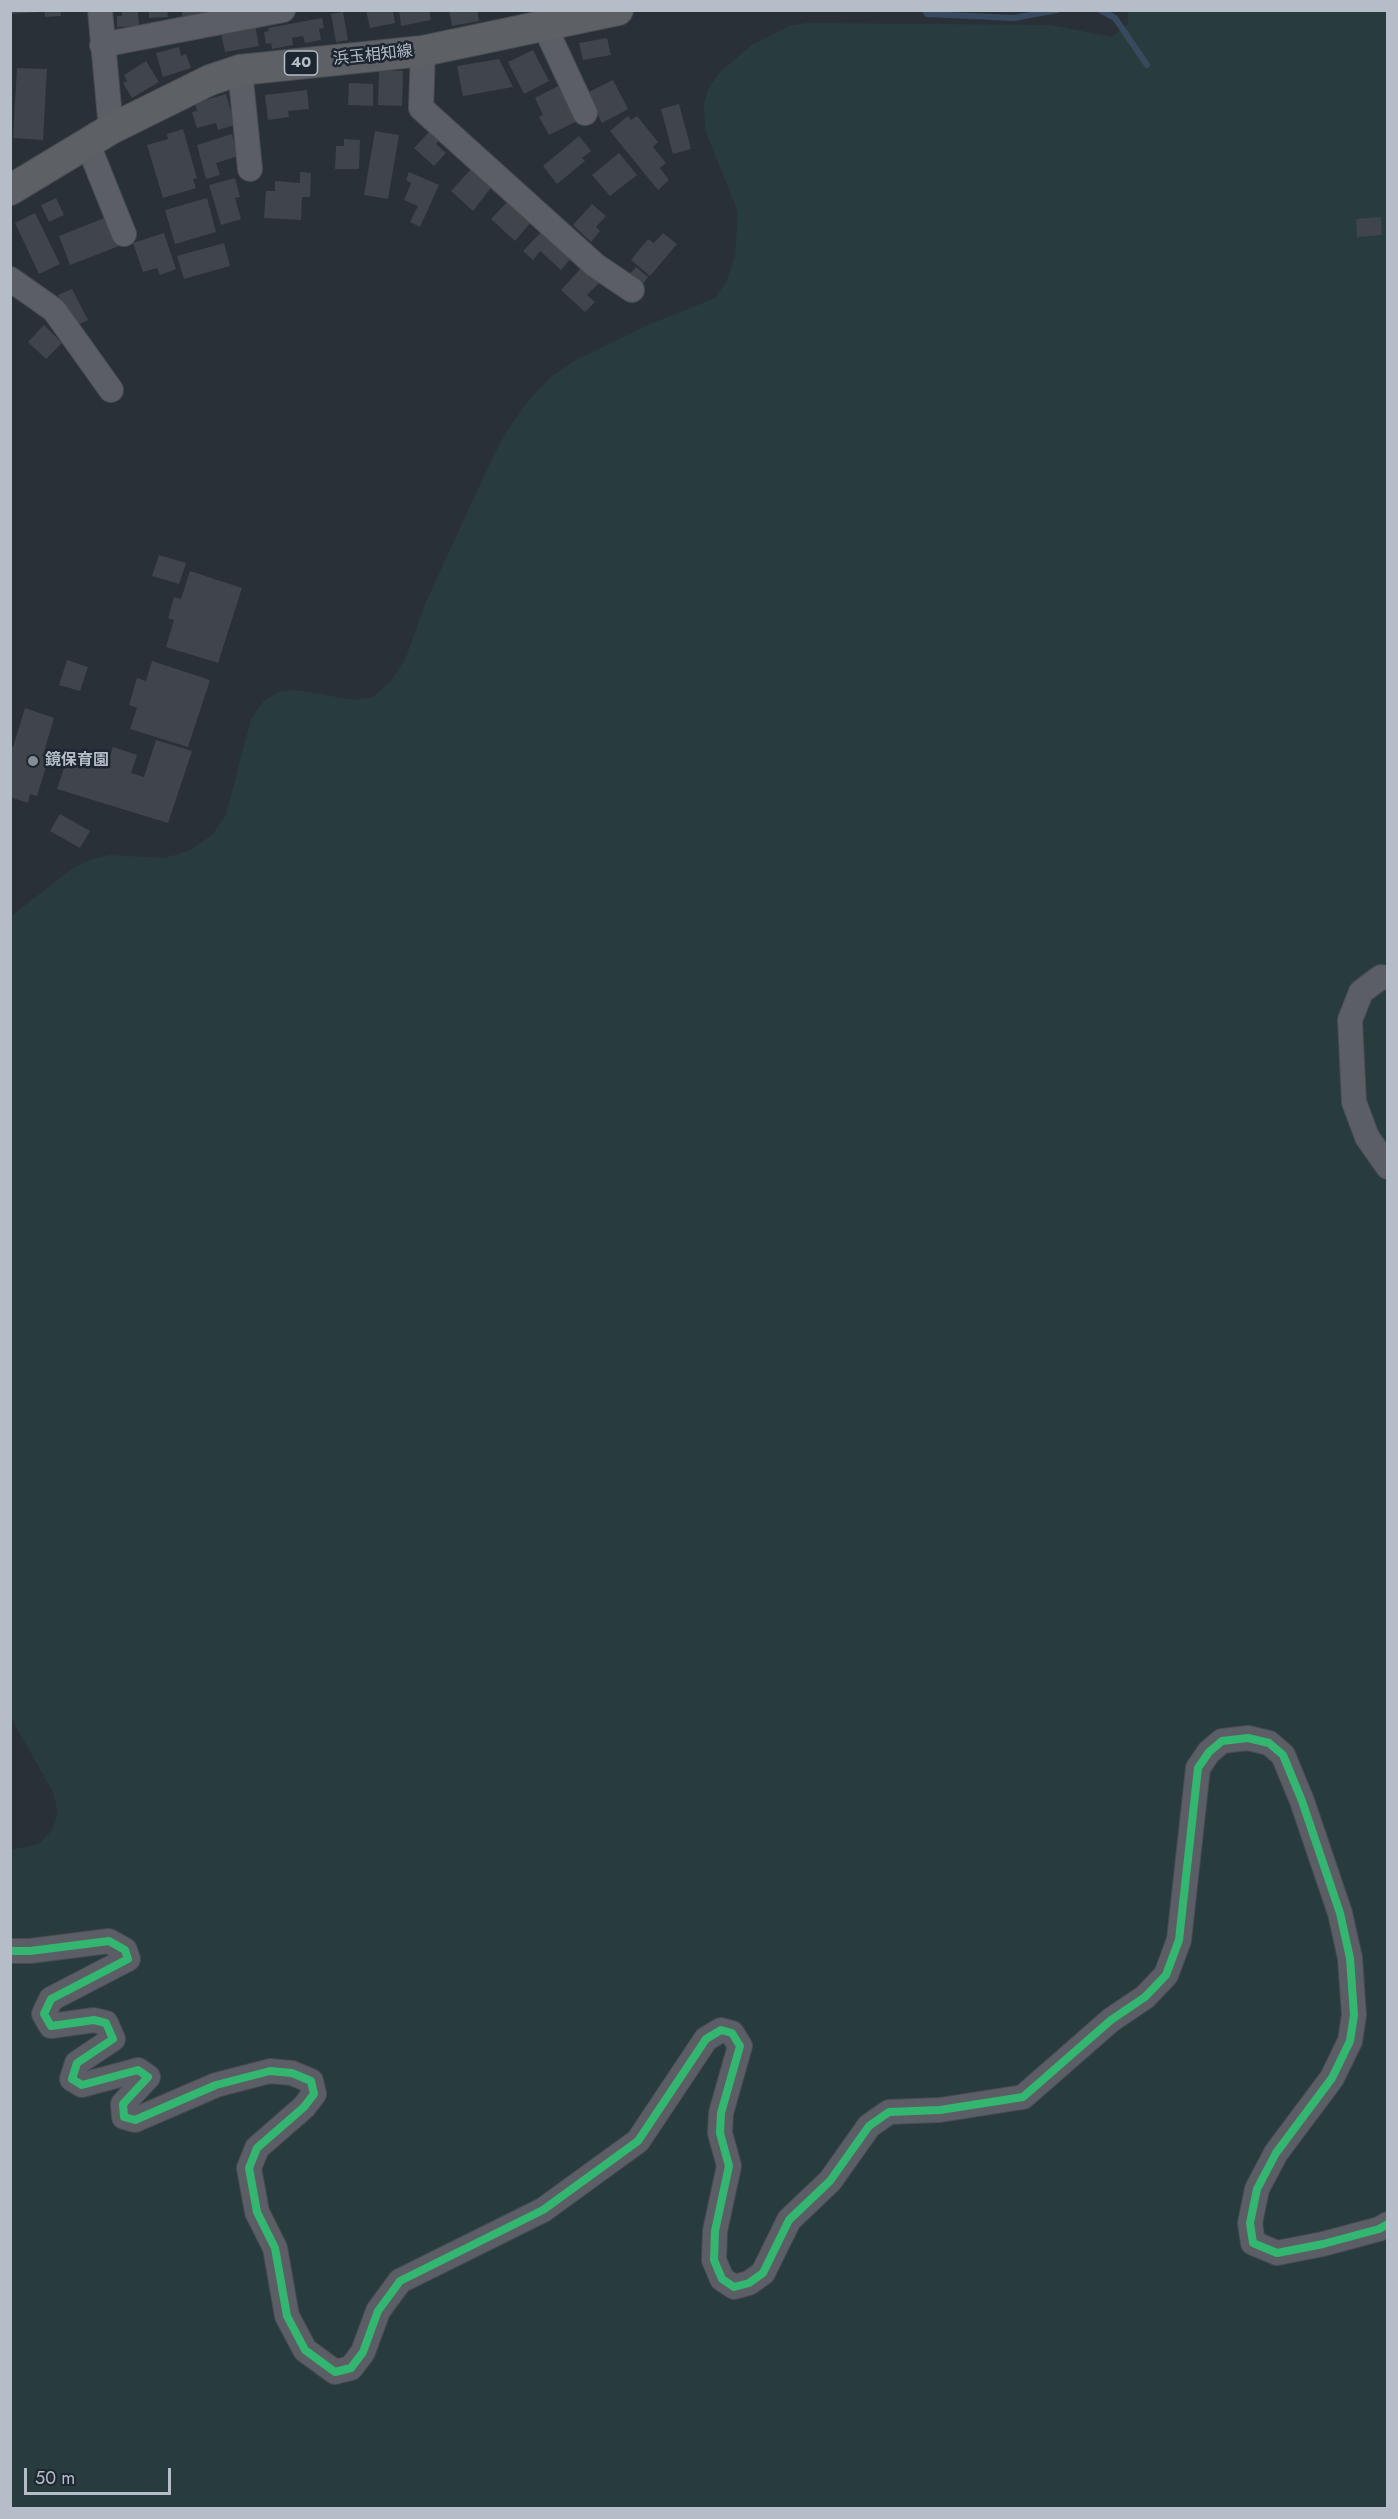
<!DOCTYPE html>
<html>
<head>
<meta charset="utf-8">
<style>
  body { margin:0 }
  #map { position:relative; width:1398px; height:2519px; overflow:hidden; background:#2a3037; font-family:Jost,sans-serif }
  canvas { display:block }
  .frame { position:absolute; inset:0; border:12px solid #b4bdc8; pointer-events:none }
  .scale { position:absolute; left:24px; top:2468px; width:147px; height:27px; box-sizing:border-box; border:3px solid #b4bdc8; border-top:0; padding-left:8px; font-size:18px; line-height:21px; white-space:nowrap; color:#b4bdc8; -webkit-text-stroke:4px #1e2731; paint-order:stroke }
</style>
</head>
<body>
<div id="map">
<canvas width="1398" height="2519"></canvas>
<div class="frame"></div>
<div class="scale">50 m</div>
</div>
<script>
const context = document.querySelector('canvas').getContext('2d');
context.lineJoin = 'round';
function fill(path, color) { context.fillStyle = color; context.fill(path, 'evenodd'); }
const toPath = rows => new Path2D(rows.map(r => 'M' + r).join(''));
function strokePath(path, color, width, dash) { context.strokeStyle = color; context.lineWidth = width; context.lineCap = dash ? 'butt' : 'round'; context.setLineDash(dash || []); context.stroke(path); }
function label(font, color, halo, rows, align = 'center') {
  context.font = font + ' Jost,"Noto Sans JP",sans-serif'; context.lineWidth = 5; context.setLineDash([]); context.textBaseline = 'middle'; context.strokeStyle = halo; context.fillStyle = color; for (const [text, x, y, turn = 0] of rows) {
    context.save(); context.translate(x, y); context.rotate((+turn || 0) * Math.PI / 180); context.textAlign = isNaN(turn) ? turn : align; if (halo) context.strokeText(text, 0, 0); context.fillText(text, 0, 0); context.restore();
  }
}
const green = toPath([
  [1128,11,1387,11,1387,2508,11,2508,10,1850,39,1844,52,1830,58,1813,53,1792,11,1718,11,916,72,869,89,860,110,855,164,858,189,851,212,835,226,815,251,719,263,702,278,692,296,690,354,700,373,697,391,681,405,660,425,604,490,463,505,434,528,401,551,377,576,360,648,325,715,298,726,282,735,257,738,212,705,130,704,103,709,87,722,70,752,45,789,26,806,23,1050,25,1112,37,1128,24]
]);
const stream = toPath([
  [925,10,927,14,1014,18,1057,10],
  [1100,10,1115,18,1147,65]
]);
const building = toPath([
  [10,10,40,10,40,12,10,14],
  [44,10,60,10,61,16,45,17],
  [122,10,138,10,139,26,117,27,117,16,122,16],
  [149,10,167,10,168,17,149,18],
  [182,10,203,10,204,15,182,16],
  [366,10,393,10,395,23,370,28],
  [399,10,429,10,431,20,401,26],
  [449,10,477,10,479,21,452,26],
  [343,12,348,40,336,42,331,14],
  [322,18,324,28,319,29,321,40,305,43,303,36,292,38,293,45,272,49,271,43,266,44,264,32,269,31,268,28],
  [255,26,259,46,225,52,221,33],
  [607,38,611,55,583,60,579,43],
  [179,47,181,56,186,54,191,68,163,77,156,53],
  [533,50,549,81,524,94,508,62],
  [499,59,513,87,463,96,457,66],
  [146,61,159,82,132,98,123,83,127,81,124,75],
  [17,68,47,69,43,140,13,138],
  [379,70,403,71,402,106,378,105],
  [613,80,628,109,602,123,587,93],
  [349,83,373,84,373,106,348,105],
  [558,86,577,121,549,135,539,117,543,115,535,98],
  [307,90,309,109,288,111,289,117,268,120,265,95],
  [226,94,235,125,218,130,216,123,197,128,192,112,197,111,195,103],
  [679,104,691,149,673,154,661,109],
  [628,116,631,120,637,116,658,142,653,147,666,163,660,168,669,180,658,190,610,131],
  [183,129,197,178,193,179,196,188,163,198,147,145,168,139,167,134],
  [431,130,441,139,436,144,446,153,434,166,414,148],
  [375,131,399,135,388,199,364,195],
  [232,134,238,156,216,163,220,175,206,179,197,145],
  [579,136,591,151,582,158,585,161,557,184,543,166],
  [344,139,360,140,359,169,335,169,336,146,344,146],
  [619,153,637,175,610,196,592,175],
  [473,167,493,185,473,211,451,191],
  [300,172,311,173,310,197,302,197,301,220,264,218,266,191,275,191,275,181,300,183],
  [409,172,439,185,420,227,410,222,418,206,404,200,411,183,406,180],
  [235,178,240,197,235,198,241,219,221,225,209,185],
  [56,198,64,215,49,222,41,205],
  [207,198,216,232,175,244,165,210],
  [509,200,532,221,515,241,491,219],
  [592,204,606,216,596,227,600,231,591,242,573,225],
  [35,213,60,264,39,274,15,223],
  [107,217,119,246,70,265,59,236],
  [1381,217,1382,235,1357,237,1356,219],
  [544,229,573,256,561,270,540,251,533,260,523,251],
  [164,233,176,269,160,275,157,268,143,272,133,243],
  [663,233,677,244,650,276,631,260,648,239,654,243],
  [224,243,230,266,184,279,177,256],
  [584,265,601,281,587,295,595,302,585,312,561,290],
  [636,267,648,277,641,287,628,276],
  [72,289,88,320,73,327,58,295],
  [44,325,62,343,46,359,28,342],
  [159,555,186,563,179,584,152,576],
  [190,571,242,588,218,663,166,647,174,620,168,618,174,597,181,599],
  [67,660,88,667,80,691,59,685],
  [152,661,210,680,188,747,130,729,137,708,129,705,137,678,146,681],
  [25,708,54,718,44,752,50,754,37,796,30,794,28,803,10,797,10,746,13,747],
  [156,740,192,751,168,823,57,789,69,753,107,765,113,747,137,755,131,773,144,777],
  [60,814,90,831,80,848,50,831]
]);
const minor = toPath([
  [100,10,111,129],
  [545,27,585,113],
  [102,45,283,10],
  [423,51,421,108,595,265,632,290],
  [240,70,250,169],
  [87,142,124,234],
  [10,279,54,310,111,390],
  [1388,978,1381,977,1361,992,1350,1020,1354,1102,1367,1137,1388,1167],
  [10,1951,30,1951,109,1941,125,1950,128,1959,51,1999,44,2014,51,2026,94,2020,106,2023,113,2039,77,2063,72,2079,82,2085,138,2070,148,2077,123,2104,124,2117,135,2120,216,2085,270,2071,292,2073,311,2081,314,2094,304,2107,257,2148,249,2168,257,2212,275,2248,287,2316,305,2350,335,2372,351,2368,363,2352,378,2311,400,2281,543,2210,638,2141,706,2039,721,2030,732,2033,740,2046,721,2113,720,2133,729,2166,715,2231,714,2260,722,2279,734,2287,749,2283,763,2273,789,2220,830,2181,869,2126,889,2112,940,2110,1023,2097,1111,2020,1145,1997,1166,1975,1179,1940,1198,1768,1209,1752,1222,1741,1248,1738,1269,1743,1283,1755,1302,1801,1340,1913,1350,1958,1354,2015,1350,2041,1332,2078,1276,2153,1257,2189,1250,2223,1253,2243,1277,2253,1323,2244,1379,2229,1388,2224]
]);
const major = toPath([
  [10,190,111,129,210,80,240,70,423,51,618,10]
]);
const cycleway = toPath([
  [10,1951,30,1951,109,1941,125,1950,128,1959,51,1999,44,2014,51,2026,94,2020,106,2023,113,2039,77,2063,72,2079,82,2085,138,2070,148,2077,123,2104,124,2117,135,2120,216,2085,270,2071,292,2073,311,2081,314,2094,304,2107,257,2148,249,2168,257,2212,275,2248,287,2316,305,2350,335,2372,351,2368,363,2352,378,2311,400,2281,543,2210,638,2141,706,2039,721,2030,732,2033,740,2046,721,2113,720,2133,729,2166,715,2231,714,2260,722,2279,734,2287,749,2283,763,2273,789,2220,830,2181,869,2126,889,2112,940,2110,1023,2097,1111,2020,1145,1997,1166,1975,1179,1940,1198,1768,1209,1752,1222,1741,1248,1738,1269,1743,1283,1755,1302,1801,1340,1913,1350,1958,1354,2015,1350,2041,1332,2078,1276,2153,1257,2189,1250,2223,1253,2243,1277,2253,1323,2244,1379,2229,1388,2224]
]);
const markers = [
  [33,761,6,"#848c95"]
];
const shields = [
  [301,63,33]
];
const shieldNames = [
  ["40",301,63]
];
const streetNames = [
  ["浜玉相知線",373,56,-6]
];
const poiNames = [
  ["鏡保育園",45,761]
];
fill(green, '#283c3d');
strokePath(stream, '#384a5f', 6);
fill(building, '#3f454a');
strokePath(minor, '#484c52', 26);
strokePath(major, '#484d54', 32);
strokePath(minor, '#5b5f65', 24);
strokePath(major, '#5d6166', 30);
strokePath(cycleway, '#33b770', 8);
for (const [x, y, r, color] of markers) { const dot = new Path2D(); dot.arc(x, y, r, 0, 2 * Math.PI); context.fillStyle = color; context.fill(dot); strokePath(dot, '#1e2731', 2); }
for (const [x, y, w] of shields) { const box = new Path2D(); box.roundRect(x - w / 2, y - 12, w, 24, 4.5); context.fillStyle = '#1e2731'; context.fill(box); strokePath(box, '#b4bdc8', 1.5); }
label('bold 15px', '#b4bdc8', null, shieldNames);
label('16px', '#b4bdc8', '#1e2731', streetNames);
label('bold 16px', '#b4bdc8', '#1e2731', poiNames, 'left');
</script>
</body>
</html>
